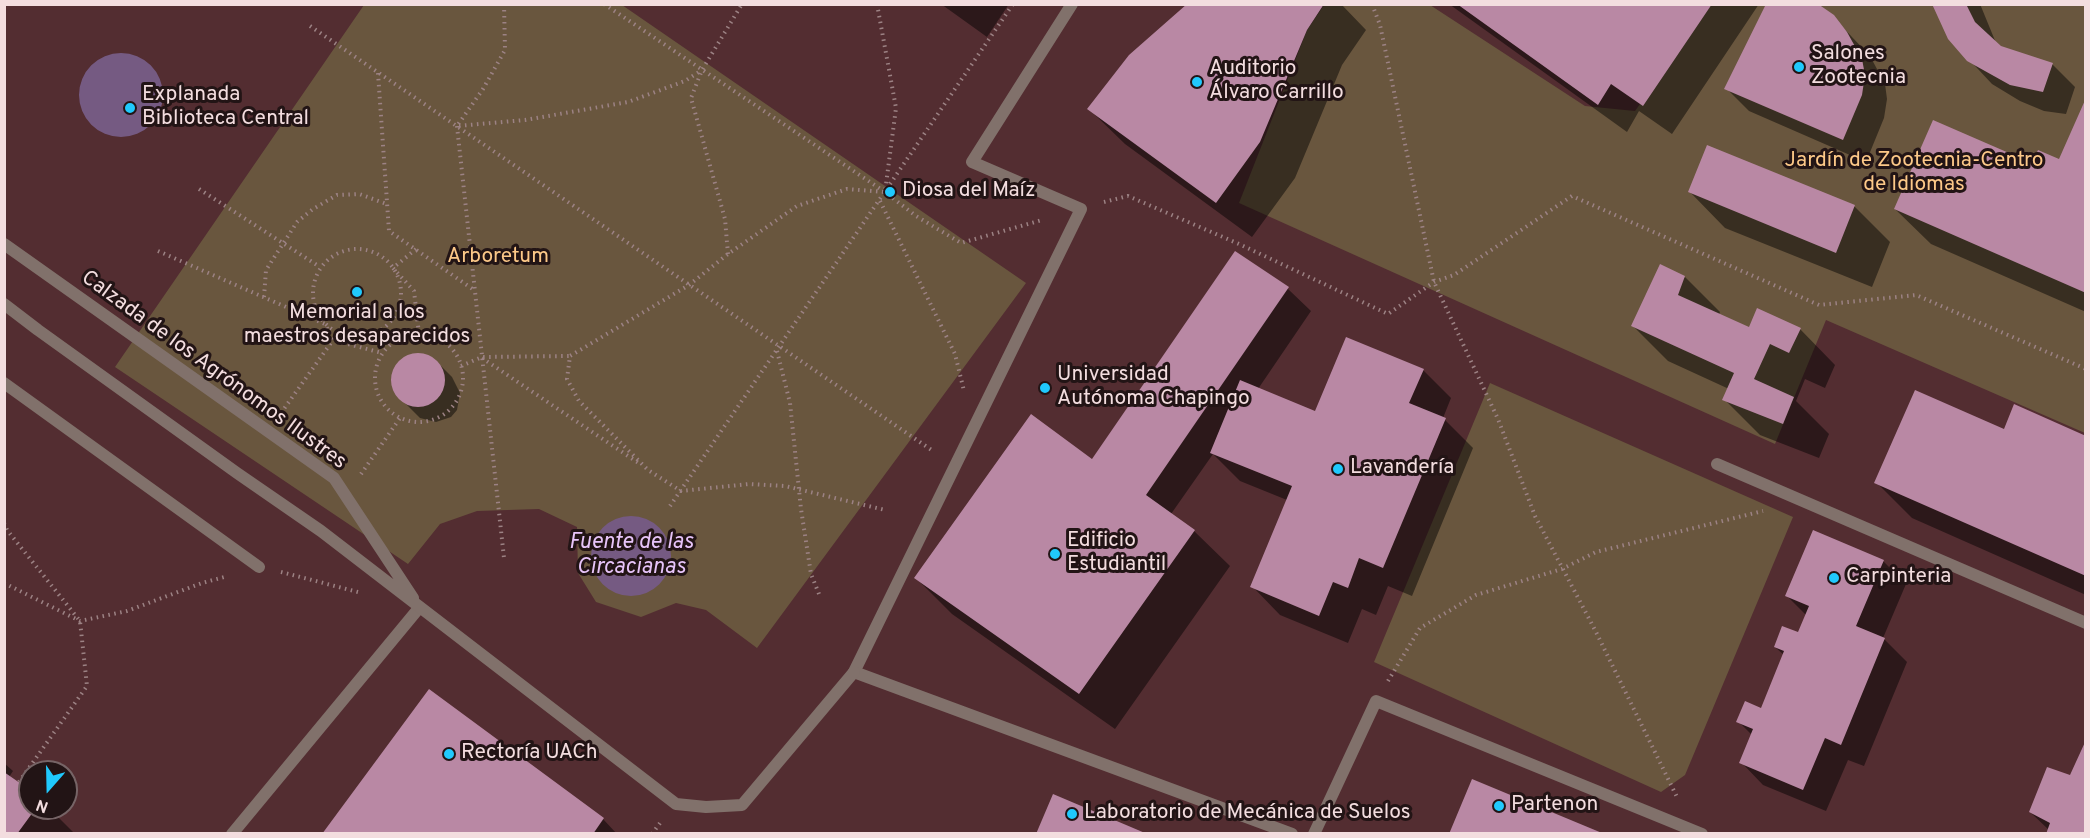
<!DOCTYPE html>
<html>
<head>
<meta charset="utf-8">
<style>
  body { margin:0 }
  #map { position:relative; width:2090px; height:838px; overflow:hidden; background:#452629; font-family:Overpass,sans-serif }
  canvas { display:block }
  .frame { position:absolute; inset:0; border:6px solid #f3dddf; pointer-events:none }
  .north { position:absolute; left:18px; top:760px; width:60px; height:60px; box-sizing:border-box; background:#221415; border:2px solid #766466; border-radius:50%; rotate:200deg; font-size:16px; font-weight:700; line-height:24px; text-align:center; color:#f3dddf }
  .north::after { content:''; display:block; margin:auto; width:21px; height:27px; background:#20c9fd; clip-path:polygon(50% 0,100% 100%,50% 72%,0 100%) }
</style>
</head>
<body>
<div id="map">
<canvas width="2090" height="838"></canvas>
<div class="frame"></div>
<div class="north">N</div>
</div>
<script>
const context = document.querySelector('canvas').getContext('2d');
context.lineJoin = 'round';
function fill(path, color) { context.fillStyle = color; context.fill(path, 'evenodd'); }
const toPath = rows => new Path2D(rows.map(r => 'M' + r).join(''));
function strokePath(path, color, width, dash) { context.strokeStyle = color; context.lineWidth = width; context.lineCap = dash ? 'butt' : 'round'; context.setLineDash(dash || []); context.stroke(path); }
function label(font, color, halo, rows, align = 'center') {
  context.font = font + ' Overpass,sans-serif'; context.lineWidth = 6; context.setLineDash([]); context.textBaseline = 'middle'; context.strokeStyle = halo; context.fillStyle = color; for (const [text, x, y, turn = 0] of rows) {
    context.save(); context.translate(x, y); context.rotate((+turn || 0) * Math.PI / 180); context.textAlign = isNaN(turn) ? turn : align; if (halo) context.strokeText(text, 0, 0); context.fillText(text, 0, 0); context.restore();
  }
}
const built = toPath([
  [5,5,2085,5,2085,833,5,834],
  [30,772,66,772,66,808,30,808]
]);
const green = toPath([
  [364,5,622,5,1026,283,757,648,706,610,676,603,641,617,596,602,578,573,577,527,539,509,477,511,440,524,408,564,115,367],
  [1324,5,1430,5,1585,106,1635,111,1711,5,2085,5,2085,433,1826,320,1775,444,1239,203,1307,30],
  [1490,383,1793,517,1685,775,1661,792,1374,662]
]);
const water = toPath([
  '79 95a42 42 0 1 1 84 0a42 42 0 1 1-84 0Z',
  '591 556a40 40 0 1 1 80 0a40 40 0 1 1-80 0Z'
]);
const shadow = toPath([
  [941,4,1009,4,987,37],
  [1189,4,1341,4,1366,30,1342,65,1295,178,1252,237,1125,144,1089,109],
  [1449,4,1759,4,1672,134,1639,111,1627,132],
  [1933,4,1980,4,1996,43,2000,47,2052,64,2075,87,2066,114,2044,111,2020,101,1992,84,1949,38],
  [1833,17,1870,56,1885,84,1887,99,1884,118,1866,162,1749,111,1726,88],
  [2086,102,2086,312,1931,244,1895,209,2033,165,2059,161],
  [1708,147,1855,207,1890,242,1872,287,1725,228,1690,192],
  [1236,253,1288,289,1311,311,1258,389,1316,413,1423,370,1451,398,1443,418,1473,448,1412,596,1388,586,1376,615,1362,609,1348,643,1280,615,1252,586,1287,500,1240,481,1213,454,1171,514,1194,531,1230,566,1115,729,952,614,916,578,1031,416,1093,460],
  [1685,277,1720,312,1719,315,1749,329,1800,329,1835,365,1825,388,1805,379,1796,401,1829,434,1819,458,1760,435,1724,399,1729,389,1668,361,1633,326],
  [410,355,427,355,435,360,452,377,460,393,457,410,451,417,436,422,420,418,397,395,392,379,397,364],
  [2005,431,2086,437,2086,595,1912,518,1876,482],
  [1883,561,1906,584,1883,638,1907,662,1864,766,1848,760,1826,811,1763,785,1741,762,1752,735,1738,721,1762,710,1784,655,1775,647,1799,634,1806,615,1786,595],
  [429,691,603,819,617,834,323,834],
  [4,763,13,771,9,777,30,792,30,808,49,808,75,834,4,834],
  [2071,777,2049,830,2030,812]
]);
const building = toPath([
  [1187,4,1324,4,1307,30,1260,142,1216,203,1087,109,1129,55],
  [1457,4,1712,4,1643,106,1611,84,1598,105],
  [1766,4,1818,4,1834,15,1847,32,1862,59,1865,75,1862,95,1843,140,1724,89],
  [1932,4,1966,4,1975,22,2001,46,2053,63,2043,92,2010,85,1967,61,1948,39],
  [2086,98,2086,293,1894,209,1933,120,2032,163,2038,150,2059,159],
  [1707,145,1855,205,1836,253,1688,192],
  [1235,251,1289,287,1146,495,1195,530,1079,694,914,578,1031,414,1092,459],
  [1660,264,1685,276,1678,295,1749,327,1757,308,1801,328,1789,353,1770,344,1754,379,1794,397,1783,424,1722,400,1734,373,1631,326],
  [1346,337,1424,369,1409,403,1446,418,1383,568,1359,558,1348,588,1333,582,1319,616,1250,587,1292,486,1210,453,1240,380,1315,411],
  '391 380a27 27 0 1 1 54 0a27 27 0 1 1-54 0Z',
  [1915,390,2004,429,2014,404,2086,436,2086,576,1874,483],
  [1813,530,1884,560,1856,626,1885,638,1841,745,1825,738,1803,790,1739,763,1753,729,1736,722,1745,701,1761,708,1784,651,1774,647,1782,626,1798,632,1809,606,1785,596],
  [429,689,604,818,593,834,322,834],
  [2086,740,2086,834,2046,834,2050,823,2029,812,2047,767,2070,775],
  [4,772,30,790,30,808,36,808,17,834,4,834],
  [1472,779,1602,833,1602,834,1449,834],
  [1053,794,1145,833,1145,834,1036,834]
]);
const path = toPath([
  [504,4,505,50,483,89,457,126,525,120,628,102,685,81,702,70],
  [604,4,885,192,916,216,961,243,1042,220],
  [877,4,896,108,885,192,847,189,797,206,728,254,689,285,570,356,567,379,579,401,648,470,681,491,749,484,785,486,885,510],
  [1372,4,1380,25,1434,282,1498,419,1535,516,1595,630,1677,797],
  [310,26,933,451],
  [378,73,389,231,474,290],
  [457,126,504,558],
  [199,189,320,267],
  [880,201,955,354,964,391],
  [1104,202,1128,196,1239,244,1388,314,1434,282,1454,275,1572,196,1819,305,1916,295,2086,369],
  [416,249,393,268,414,291,419,334],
  '313 293a44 44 0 1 1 88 0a44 44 0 1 1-88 0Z',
  [158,251,325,324,333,340,382,353],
  [728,254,725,219,691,98,702,70,742,4],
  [264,297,266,270,297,222,313,209,337,195,359,194,387,204],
  '375 378a44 44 0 1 1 88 0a44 44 0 1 1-88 0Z',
  [777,351,790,403,801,509,811,574,819,594],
  [482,358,640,464],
  [461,366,482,357,570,356],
  [281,413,338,333],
  [361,474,400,418],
  [670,506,1013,4],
  [4,523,7,530,80,621,87,686,19,782],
  [281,572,358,592],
  [4,583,80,621,127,611,202,583,228,576],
  [1388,681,1420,628,1476,595,1562,569,1596,552,1763,511],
  [652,834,660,823]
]);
const service = toPath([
  [1072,4,972,162,1081,209,854,672,1292,834],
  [1717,464,2086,623],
  [232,834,419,608],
  [1314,834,1376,701,1702,834]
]);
const pedestrian = toPath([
  [4,244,334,478,413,598],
  [4,304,38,330,237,473,321,531,676,804,706,807,742,805,854,672],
  [4,383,259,567]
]);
const markers = [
  [1799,67,6,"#20c9fd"],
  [1197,82,6,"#20c9fd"],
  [130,108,6,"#20c9fd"],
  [890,192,6,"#20c9fd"],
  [357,292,6,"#20c9fd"],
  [1045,388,6,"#20c9fd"],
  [1338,469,6,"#20c9fd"],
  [1055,554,6,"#20c9fd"],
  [1834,578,6,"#20c9fd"],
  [449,754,6,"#20c9fd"],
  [1499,806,6,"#20c9fd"],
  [1072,814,6,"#20c9fd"]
];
const poiNames = [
  ["Salones",1811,55],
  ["Zootecnia",1811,79],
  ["Auditorio",1209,70],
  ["Álvaro Carrillo",1209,94],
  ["Explanada",142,96],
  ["Biblioteca Central",142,120],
  ["Diosa del Maíz",902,192],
  ["Memorial a los",357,314,"center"],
  ["maestros desaparecidos",357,338,"center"],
  ["Universidad",1057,376],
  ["Autónoma Chapingo",1057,400],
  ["Lavandería",1350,469],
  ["Edificio",1067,542],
  ["Estudiantil",1067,566],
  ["Carpinteria",1846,578],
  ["Rectoría UACh",461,754],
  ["Partenon",1511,806],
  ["Laboratorio de Mecánica de Suelos",1084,814]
];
const parkNames = [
  ["Jardín de Zootecnia-Centro",1914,162],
  ["de Idiomas",1914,186],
  ["Arboretum",498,258]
];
const streetNames = [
  ["Calzada de los Agrónomos Ilustres",213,371,36]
];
const waterNames = [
  ["Fuente de las",631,544],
  ["Circacianas",631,569]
];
fill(built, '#532d31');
fill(green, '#69563e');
fill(water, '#755a82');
fill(shadow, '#0007');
fill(building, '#b988a4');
strokePath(path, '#9c8284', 4, [1.5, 4.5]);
strokePath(service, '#81716b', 12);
strokePath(pedestrian, '#81716b', 12);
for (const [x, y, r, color] of markers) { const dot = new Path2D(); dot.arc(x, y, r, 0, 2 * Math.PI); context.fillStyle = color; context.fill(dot); strokePath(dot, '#221415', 2); }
label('21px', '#f3dddf', '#221415', poiNames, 'left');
label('21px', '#fcc888', '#221415', parkNames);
label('21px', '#f3dddf', '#221415', streetNames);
label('italic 22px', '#e7c4f9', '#221415', waterNames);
</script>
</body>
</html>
